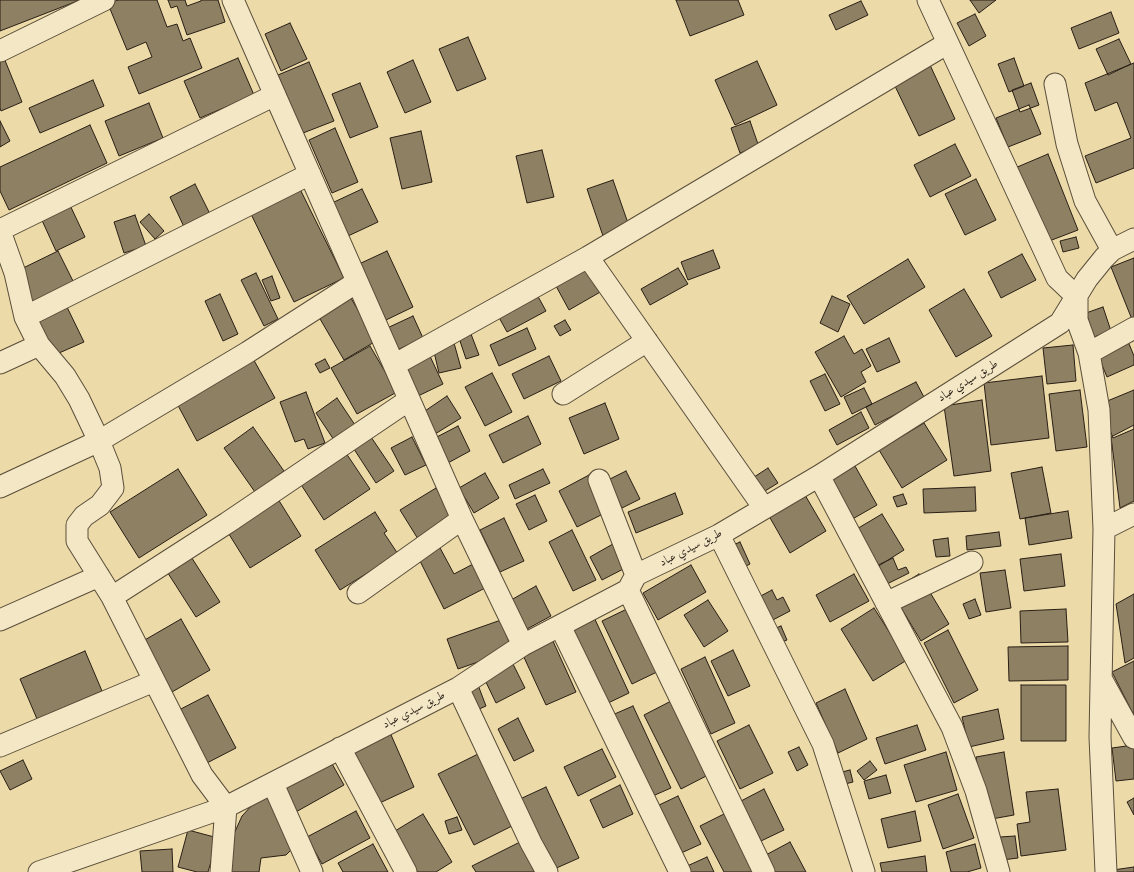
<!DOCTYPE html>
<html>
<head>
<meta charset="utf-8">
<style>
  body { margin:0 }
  canvas { display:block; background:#ecdaa8 }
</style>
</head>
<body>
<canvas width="1134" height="872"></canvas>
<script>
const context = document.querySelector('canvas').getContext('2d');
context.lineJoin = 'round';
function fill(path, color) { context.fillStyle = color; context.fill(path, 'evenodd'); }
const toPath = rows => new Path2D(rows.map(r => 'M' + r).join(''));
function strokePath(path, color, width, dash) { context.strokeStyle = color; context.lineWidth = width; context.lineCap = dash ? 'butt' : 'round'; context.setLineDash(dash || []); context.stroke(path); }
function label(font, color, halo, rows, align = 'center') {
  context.font = font + ' "IM FELL French Canon",Amiri,serif'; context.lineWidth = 3; context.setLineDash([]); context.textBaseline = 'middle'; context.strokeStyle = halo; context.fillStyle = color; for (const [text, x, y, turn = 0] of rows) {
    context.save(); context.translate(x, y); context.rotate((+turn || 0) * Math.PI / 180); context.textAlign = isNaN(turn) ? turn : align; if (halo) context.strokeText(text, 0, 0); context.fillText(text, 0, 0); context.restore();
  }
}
const building = toPath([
  [0,0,80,0,0,31,0,0],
  [118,0,157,0,167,27,177,24,183,41,190,38,202,68,139,94,128,67,152,57,146,42,127,50,108,4,118,0],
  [168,0,185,0,187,6,201,1,201,0,218,0,225,22,187,35,177,6,171,8,168,0],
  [676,0,738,0,744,15,690,36,676,0],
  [970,0,996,0,979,13,970,0],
  [861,1,868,15,836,30,829,15,861,1],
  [1111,12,1119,33,1079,49,1071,28,1111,12],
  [975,14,986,36,969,46,957,23,975,14],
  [290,23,307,59,281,71,265,34,290,23],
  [468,37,486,79,457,91,439,49,468,37],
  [1119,39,1131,64,1108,75,1096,49,1119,39],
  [4,58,22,102,1,111,0,108,0,59,4,58],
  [238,58,254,95,200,118,184,81,238,58],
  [1014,58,1024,86,1009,92,998,64,1014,58],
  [413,60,431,102,405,113,387,72,413,60],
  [757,61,777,105,735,125,715,80,757,61],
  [309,62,334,121,303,133,278,75,309,62],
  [1134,63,1134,168,1096,183,1085,156,1131,138,1117,102,1095,111,1085,83,1134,63],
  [930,65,955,119,919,136,893,82,930,65],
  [93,80,104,106,40,133,29,108,93,80],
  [360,83,378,127,350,138,332,94,360,83],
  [1031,83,1039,105,1020,112,1012,90,1031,83],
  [149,103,163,138,119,156,105,121,149,103],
  [1029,105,1041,134,1008,147,996,118,1029,105],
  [0,121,10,141,0,147,0,121],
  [750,121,759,147,740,153,731,128,750,121],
  [90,125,107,163,9,210,0,191,0,167,90,125],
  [335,128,358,182,332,193,309,140,335,128],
  [421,131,432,182,402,189,390,138,421,131],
  [955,144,971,176,930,197,914,165,955,144],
  [542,150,554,197,527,203,516,156,542,150],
  [1048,154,1078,230,1044,243,1015,168,1048,154],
  [976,179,996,220,965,235,945,194,976,179],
  [613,180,629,226,603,236,587,189,613,180],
  [195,184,211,216,185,229,170,197,195,184],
  [298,185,344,278,294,302,249,210,298,185],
  [362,189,378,222,348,236,332,203,362,189],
  [69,203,85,237,56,251,40,216,69,203],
  [149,214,164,231,155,239,140,222,149,214],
  [135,215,146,246,124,253,114,222,135,215],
  [1076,237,1079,248,1063,252,1060,241,1076,237],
  [713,250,720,268,688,280,681,262,713,250],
  [58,251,74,283,33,303,17,271,58,251],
  [387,251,413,307,386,320,359,264,387,251],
  [1022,254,1036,280,1001,298,988,272,1022,254],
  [1134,258,1134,321,1133,322,1111,267,1134,258],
  [908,259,925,287,864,324,847,296,908,259],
  [589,268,602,291,569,310,556,286,589,268],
  [678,268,688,284,650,305,641,289,678,268],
  [256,273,278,319,264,326,241,280,256,273],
  [272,276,280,298,271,301,262,280,272,276],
  [964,289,992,336,956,357,929,310,964,289],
  [535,291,546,311,507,332,496,312,535,291],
  [348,293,376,341,344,360,316,312,348,293],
  [220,294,238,334,223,341,205,301,220,294],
  [832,296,850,304,838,332,820,323,832,296],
  [66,305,84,342,50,357,33,320,66,305],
  [1103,307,1111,331,1094,337,1086,313,1103,307],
  [413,316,423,338,395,351,385,329,413,316],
  [565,320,571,330,560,336,554,326,565,320],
  [527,328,536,349,499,366,490,345,527,328],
  [471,334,479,355,466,359,459,338,471,334],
  [844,336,854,354,862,349,871,366,861,372,866,382,841,397,815,352,844,336],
  [889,338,900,362,877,372,866,349,889,338],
  [1127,339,1134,356,1134,365,1107,377,1097,353,1127,339],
  [454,343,461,368,439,373,433,348,454,343],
  [1073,345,1076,381,1047,384,1043,348,1073,345],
  [370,346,397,392,357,414,331,368,370,346],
  [429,354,443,384,418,396,404,366,429,354],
  [251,355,275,398,197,441,174,398,251,355],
  [549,356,561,381,524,399,512,374,549,356],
  [325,359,330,368,320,373,315,364,325,359],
  [492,373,512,412,485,426,465,387,492,373],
  [825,374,840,404,825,411,810,381,825,374],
  [1042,376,1049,438,991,445,984,383,1042,376],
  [916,382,925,399,875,425,866,407,916,382],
  [864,388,872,404,852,414,844,397,864,388],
  [1080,390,1087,447,1056,451,1049,394,1080,390],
  [1134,390,1134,429,1113,438,1100,404,1134,390],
  [306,392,325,443,308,449,304,439,295,442,280,402,306,392],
  [447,396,461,418,435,434,422,413,447,396],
  [337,398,355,425,334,440,316,413,337,398],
  [982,400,991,471,954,476,944,406,982,400],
  [605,403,619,439,584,454,569,418,605,403],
  [861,412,869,428,837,445,829,430,861,412],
  [528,416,541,444,503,463,489,435,528,416],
  [924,423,947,460,902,488,879,450,924,423],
  [1134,425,1134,501,1120,508,1111,437,1134,425],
  [458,426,470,451,446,464,433,439,458,426],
  [253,427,284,471,255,492,224,448,253,427],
  [369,434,394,471,376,483,352,446,369,434],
  [412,437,426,465,405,475,391,448,412,437],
  [346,453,370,489,324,520,300,483,346,453],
  [855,466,877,505,849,521,827,481,855,466],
  [1042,467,1051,513,1020,519,1011,473,1042,467],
  [768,468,778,483,760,494,751,479,768,468],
  [178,469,207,515,139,558,110,512,178,469],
  [543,469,550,483,515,499,509,485,543,469],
  [626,471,640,499,622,508,608,480,626,471],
  [485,473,499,498,474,513,459,488,485,473],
  [589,475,607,512,577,527,559,491,589,475],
  [975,487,976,511,924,513,923,489,975,487],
  [436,488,453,517,418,539,400,510,436,488],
  [675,493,683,514,636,533,628,512,675,493],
  [903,494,907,504,897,507,893,497,903,494],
  [535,495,547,521,529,530,516,504,535,495],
  [805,495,826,531,790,553,769,516,805,495],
  [278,499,301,536,250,568,227,531,278,499],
  [1068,511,1072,538,1029,545,1025,518,1068,511],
  [375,512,387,531,384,533,398,554,340,590,315,550,375,512],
  [882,514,904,550,877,567,855,530,882,514],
  [504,518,524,561,500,572,480,530,504,518],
  [572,530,596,580,573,591,549,542,572,530],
  [999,532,1001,546,967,550,966,536,999,532],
  [948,538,950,556,936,557,933,540,948,538],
  [620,540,633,564,602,580,590,557,620,540],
  [740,542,750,564,742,568,731,546,740,542],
  [439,546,454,574,475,563,487,587,444,609,418,557,439,546],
  [188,552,220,602,196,617,164,567,188,552],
  [1061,554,1065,586,1024,591,1020,559,1061,554],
  [893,558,898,570,906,567,909,573,885,585,876,566,893,558],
  [691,565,706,592,658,620,643,593,691,565],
  [1005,570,1011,608,986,612,980,573,1005,570],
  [854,574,869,601,830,622,816,595,854,574],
  [919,574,949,624,921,641,891,591,919,574],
  [536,586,551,616,527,629,511,600,536,586],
  [772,590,777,600,783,597,790,611,767,623,755,599,772,590],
  [1134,594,1134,658,1125,663,1116,604,1134,594],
  [975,599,981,615,969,619,963,604,975,599],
  [708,600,728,631,704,647,684,615,708,600],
  [629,608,659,671,632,684,602,621,629,608],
  [874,608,907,660,873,681,841,629,874,608],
  [1066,609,1068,642,1021,643,1020,611,1066,609],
  [593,615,629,693,606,704,571,625,593,615],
  [181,619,210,670,172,692,143,641,181,619],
  [501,620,512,650,458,669,447,639,501,620],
  [781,626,787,640,777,644,771,630,781,626],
  [948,630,978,690,954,703,924,643,948,630],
  [552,639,576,692,546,705,522,653,552,639],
  [1068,646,1068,680,1009,681,1008,647,1068,646],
  [733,650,750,686,728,696,711,661,733,650],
  [85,651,102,691,37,719,20,679,85,651],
  [705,657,735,723,711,734,681,669,705,657],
  [1134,661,1134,716,1112,672,1134,661],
  [513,664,525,688,496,703,484,678,513,664],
  [478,685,486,706,477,710,469,688,478,685],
  [1021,685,1066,685,1066,741,1021,741,1021,685],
  [845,689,867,739,838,753,816,703,845,689],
  [208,695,236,748,203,765,175,712,208,695],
  [675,699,712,773,681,789,644,715,675,699],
  [633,706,671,788,648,798,610,716,633,706],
  [998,709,1004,739,969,747,962,717,998,709],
  [518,718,534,751,514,761,498,729,518,718],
  [749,725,773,773,740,789,717,741,749,725],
  [917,725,926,750,885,764,876,738,917,725],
  [388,728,414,787,371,807,345,748,388,728],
  [1134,745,1134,779,1116,781,1112,748,1134,745],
  [799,747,808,765,797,771,788,752,799,747],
  [602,749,616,777,578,796,564,767,602,749],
  [946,752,957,790,916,802,904,765,946,752],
  [1004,752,1014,815,986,820,976,757,1004,752],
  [480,753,516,824,474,845,438,774,480,753],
  [23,760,32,779,10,790,0,771,23,760],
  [870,761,877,770,864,780,857,771,870,761],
  [331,762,344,785,294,813,281,790,331,762],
  [850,770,853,782,841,785,838,773,850,770],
  [886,775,891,793,869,799,864,781,886,775],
  [620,785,633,814,603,828,590,800,620,785],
  [546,787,579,858,552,870,520,799,546,787],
  [764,789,784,830,761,841,741,801,764,789],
  [1058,789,1066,850,1021,856,1017,824,1030,822,1026,792,1058,789],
  [265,791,293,848,286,855,261,858,259,872,230,872,233,836,242,816,265,791],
  [958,794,974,838,943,849,928,805,958,794],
  [678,796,701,844,679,854,657,806,678,796],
  [1134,798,1134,815,1127,802,1134,798],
  [356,811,370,838,322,864,307,837,356,811],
  [915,811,921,841,888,848,881,819,915,811],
  [726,813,757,872,724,872,700,826,726,813],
  [423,814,452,862,436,872,413,872,390,834,423,814],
  [457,817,462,830,449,834,445,821,457,817],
  [188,830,218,838,208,872,197,872,178,867,188,830],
  [1015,836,1018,858,1002,860,1000,837,1015,836],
  [522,841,537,872,476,872,472,866,522,841],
  [790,842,806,872,772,872,764,856,790,842],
  [373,844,388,872,343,872,338,863,373,844],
  [975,844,981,868,967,872,951,872,946,852,975,844],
  [172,849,173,872,142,872,140,851,172,849],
  [925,856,927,872,882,872,880,863,925,856],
  [707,857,714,872,688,872,685,867,707,857],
  [1134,867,1134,872,1113,872,1113,870,1134,867]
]);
const street = toPath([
  [233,0,462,519,523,645],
  [928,0,1057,278,1077,297,1077,320,1089,353,1099,410,1104,529,1100,737,1106,872],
  [0,51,104,0],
  [1055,84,1067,144,1085,201,1112,250],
  [0,230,275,95],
  [0,231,15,273,25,317,39,345,65,376,79,399,99,441,110,468,113,488,100,505,84,516,77,525,77,541,112,597,202,775,226,807,221,872],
  [588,257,764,508],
  [25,317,310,174],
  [1089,353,1134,328],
  [0,363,39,345],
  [394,365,588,257,948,43],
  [563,394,647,341],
  [819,476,952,727,976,791,999,872],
  [599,480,636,575],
  [0,487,99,441,248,352,357,282],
  [1104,529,1134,514],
  [719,535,823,744,864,872],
  [628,590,764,872],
  [358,593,462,519],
  [112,597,227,523,409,400],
  [886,603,972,562],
  [0,620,99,576],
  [560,626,680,872],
  [1102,680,1134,738],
  [458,688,531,843,547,872],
  [0,746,154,681],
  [340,748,406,872],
  [273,784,312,872],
  [39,872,226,807,458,688,523,645,628,590,636,575,719,535,819,476,1060,323,1087,279,1104,258,1112,250,1134,239]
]);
const streetNames = [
  ["طريق سيدي عباد",968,381,-32],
  ["طريق سيدي عباد",691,548,-27],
  ["طريق سيدي عباد",414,710,-27]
];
fill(building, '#8e8062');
strokePath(building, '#291f16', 1);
strokePath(street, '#5a4e3a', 23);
strokePath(street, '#f3e7c6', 21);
label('12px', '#291f16', '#f3e7c6', streetNames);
</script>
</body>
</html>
